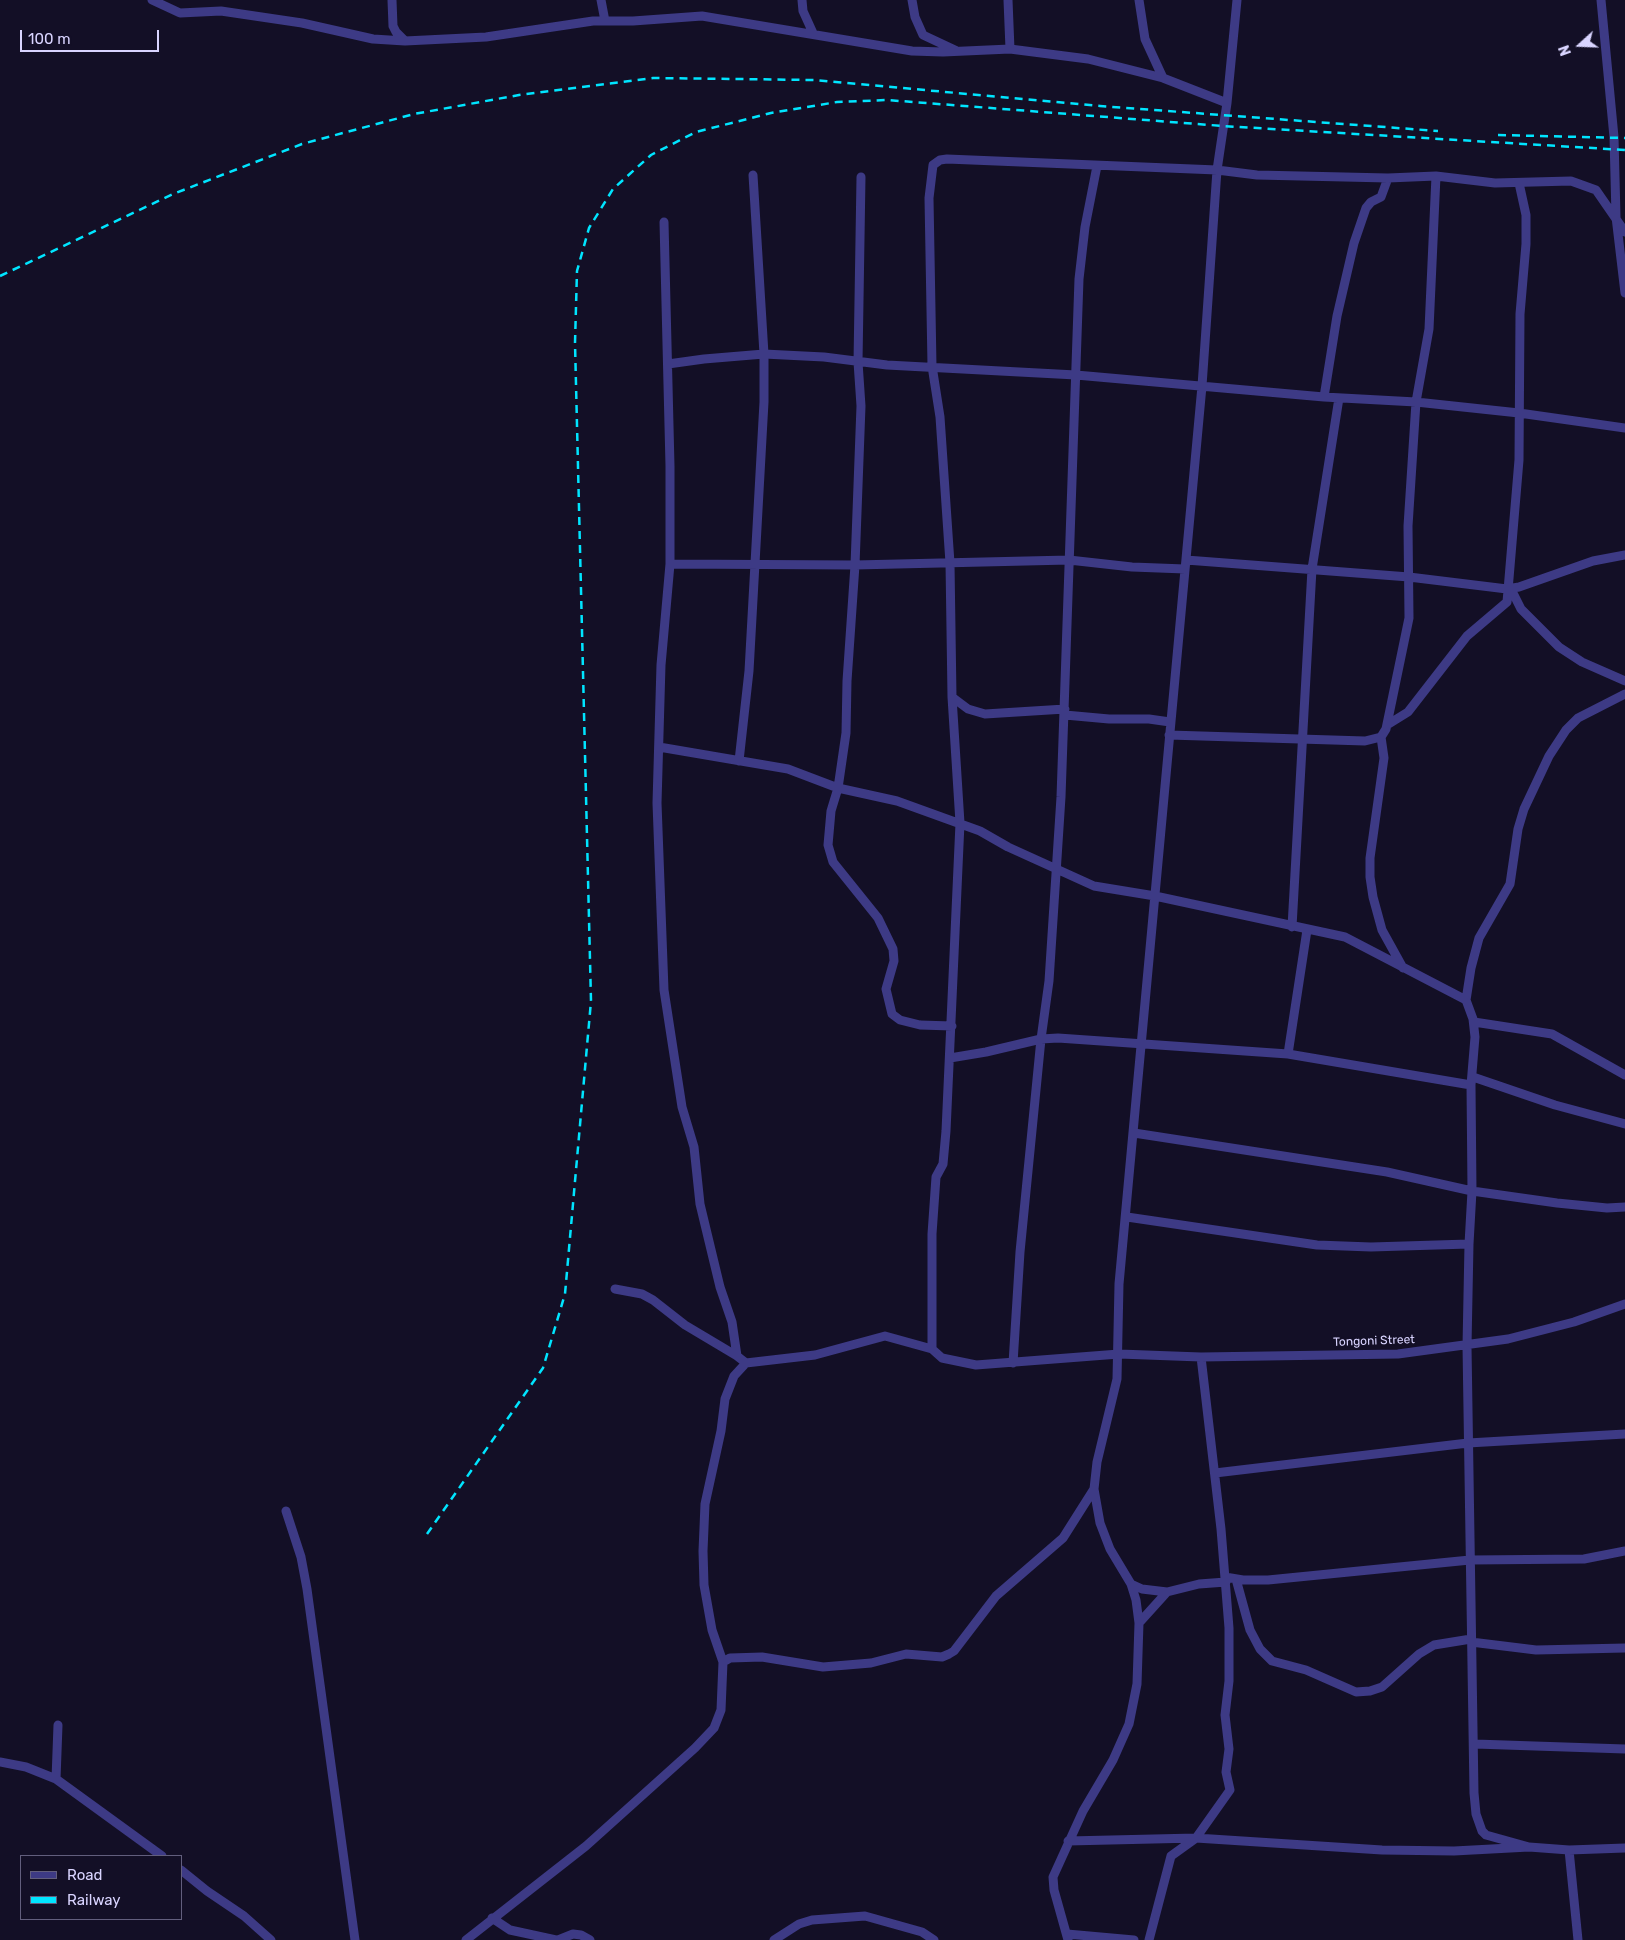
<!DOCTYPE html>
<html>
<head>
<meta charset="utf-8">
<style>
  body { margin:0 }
  #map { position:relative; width:1625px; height:1940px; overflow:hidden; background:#130f26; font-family:Rubik,sans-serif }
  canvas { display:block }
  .legend { position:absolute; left:20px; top:1855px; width:162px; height:65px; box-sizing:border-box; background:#130f26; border:1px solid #625e7d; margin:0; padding:6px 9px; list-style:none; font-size:15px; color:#d9d4ff }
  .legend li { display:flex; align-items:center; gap:10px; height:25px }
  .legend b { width:25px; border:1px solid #625e7d }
  .north { position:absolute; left:1555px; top:20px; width:50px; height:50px; -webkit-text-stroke:4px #130f26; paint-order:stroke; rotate:250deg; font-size:14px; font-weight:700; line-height:20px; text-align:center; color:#d9d4ff }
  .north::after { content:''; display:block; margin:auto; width:18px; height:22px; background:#d9d4ff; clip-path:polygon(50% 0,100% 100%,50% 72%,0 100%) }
  .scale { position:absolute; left:20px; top:30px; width:139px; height:22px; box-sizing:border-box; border:2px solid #d9d4ff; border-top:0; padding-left:6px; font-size:15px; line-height:18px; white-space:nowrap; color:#d9d4ff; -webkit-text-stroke:4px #130f26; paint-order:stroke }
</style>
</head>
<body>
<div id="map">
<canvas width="1625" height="1940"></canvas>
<ul class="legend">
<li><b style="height:6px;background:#3d3a85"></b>Road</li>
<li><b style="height:6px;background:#00e5ff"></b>Railway</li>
</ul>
<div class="north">N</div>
<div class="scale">100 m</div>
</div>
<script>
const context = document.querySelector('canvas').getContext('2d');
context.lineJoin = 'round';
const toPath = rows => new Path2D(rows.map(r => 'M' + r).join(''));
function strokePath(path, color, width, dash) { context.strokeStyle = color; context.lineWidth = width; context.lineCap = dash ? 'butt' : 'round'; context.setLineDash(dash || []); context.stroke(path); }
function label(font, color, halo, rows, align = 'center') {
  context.font = font + ' Rubik,sans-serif'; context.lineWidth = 4.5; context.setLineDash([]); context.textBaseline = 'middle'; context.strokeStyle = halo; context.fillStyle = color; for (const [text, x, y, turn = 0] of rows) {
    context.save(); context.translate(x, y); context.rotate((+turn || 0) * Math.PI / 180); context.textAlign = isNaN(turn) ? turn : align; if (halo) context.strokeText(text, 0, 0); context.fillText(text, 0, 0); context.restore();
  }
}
const minor = toPath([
  [152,0,180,13,221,11,302,23,373,39,405,41,486,37,593,21,633,21,702,16,912,51,943,52,1010,49,1088,59,1163,78,1227,103],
  [392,0,393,26,396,32,405,41],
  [601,0,605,21],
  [802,0,803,11,813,33],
  [912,0,915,17,923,35,955,50],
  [1008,0,1010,49],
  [1139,0,1145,39,1163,78],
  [1601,0,1614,137,1616,217,1625,293],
  [861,177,858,362,861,406,855,565,847,681,846,733,838,788,831,811,828,845,833,862,878,918,893,949,894,961,886,989,892,1014,900,1020,920,1025,952,1026],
  [664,222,670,466,670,564,661,665,657,803,664,990,682,1107,694,1147,700,1204,720,1287,732,1322,737,1356,746,1363],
  [668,364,704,359,764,354,824,357,887,365,1076,375,1324,397,1416,402,1519,413,1625,428],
  [1324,397,1337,316,1354,243,1366,208,1371,202,1381,197,1388,178],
  [1186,560,1409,577,1507,589,1519,587,1593,561,1625,555],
  [670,564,855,565,1069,560,1132,567,1185,569],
  [1511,589,1521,609,1559,647,1582,662,1625,681],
  [952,697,968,709,985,714,1065,709],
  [1065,715,1109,719,1149,719,1170,722],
  [1387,725,1408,712,1467,636,1507,602,1519,460,1520,314,1526,244,1526,215,1519,183],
  [1169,735,1365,741,1381,737,1386,729,1409,618,1408,526,1416,402,1429,329,1436,176],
  [1381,737,1384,758,1370,858,1370,877,1373,897,1382,930,1403,968],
  [659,747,788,769,838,788,897,801,980,831,1008,847,1094,886,1155,896,1345,937,1466,1000,1473,1019,1475,1037,1471,1085,1472,1191,1469,1244,1467,1346,1474,1793,1476,1814,1482,1831,1486,1835,1529,1847],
  [739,761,749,671,764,402,764,354,753,175],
  [1292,927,1312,569,1339,398],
  [1466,1000,1471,968,1479,938,1510,884,1518,829,1524,809,1549,756,1566,730,1578,718,1625,694],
  [1474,1022,1552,1034,1625,1075],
  [1288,1054,1307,930],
  [950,1058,986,1052,1041,1039,1058,1038,1288,1054,1471,1085],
  [1473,1077,1555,1105,1625,1124],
  [1134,1133,1387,1172,1472,1191,1557,1203,1607,1208,1625,1207],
  [1127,1217,1317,1245,1371,1247,1469,1244],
  [615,1289,642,1294,653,1300,685,1325,737,1356],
  [932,1349,932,1234,936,1177,943,1164,946,1131,960,823,952,697,950,563,940,417,932,366,929,198,933,165,940,160,947,159,1217,170,1257,175,1388,178,1436,176,1495,183,1571,181,1596,190,1625,232],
  [1013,1363,1020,1252,1041,1039,1049,981,1061,797,1079,279,1085,227,1097,166],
  [1215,1473,1468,1443,1625,1434],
  [286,1511,301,1557,307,1589,355,1940],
  [1225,1577,1243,1580,1268,1580,1470,1560,1584,1559,1625,1551],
  [1236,1579,1250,1630,1260,1649,1272,1661,1306,1670,1356,1692,1370,1691,1382,1687,1419,1654,1434,1645,1471,1639],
  [1131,1584,1142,1589,1167,1592,1199,1584,1226,1582],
  [1139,1623,1167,1592],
  [1471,1642,1536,1650,1625,1648],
  [723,1662,730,1658,762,1657,823,1667,871,1663,906,1654,942,1657,949,1654,954,1651,996,1596,1063,1538,1094,1489],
  [1475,1744,1625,1749],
  [0,1762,26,1767,56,1779,162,1856],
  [56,1779,58,1725],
  [1068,1841,1196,1838,1382,1850,1454,1851,1529,1847,1569,1850,1625,1848],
  [1569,1850,1578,1940],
  [181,1870,207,1891,244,1916,271,1940],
  [492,1918,510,1930,556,1940],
  [1067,1934,1134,1940],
  [466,1940,586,1846,695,1748,714,1728,721,1710,723,1662,712,1630,704,1585,703,1551,705,1504,721,1431,725,1399,734,1376,746,1363,815,1355,885,1336,932,1349,942,1358,976,1365,1119,1354,1201,1357,1398,1354,1508,1339,1574,1322,1625,1304],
  [558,1940,573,1934,581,1935,590,1940],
  [774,1940,799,1924,812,1920,865,1916,922,1932,934,1940],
  [1068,1940,1054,1890,1053,1877,1083,1811,1113,1760,1129,1724,1137,1684,1139,1623,1136,1600,1131,1584,1110,1549,1100,1523,1094,1489,1097,1462,1117,1379,1119,1284,1202,386,1217,170,1227,103,1237,0],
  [1149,1940,1171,1856,1196,1838,1230,1790,1226,1772,1229,1749,1225,1715,1229,1681,1229,1628,1221,1529,1201,1357]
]);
const rail = toPath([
  [1498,135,1625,138],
  [0,276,173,194,302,144,414,114,519,95,653,78,814,80,1100,106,1438,131],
  [427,1534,543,1368,565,1294,591,1001,575,343,577,271,589,228,613,189,651,155,696,132,771,113,837,102,887,100,1223,126,1625,150]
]);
const streetNames = [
  ["Tongoni Street",1374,1341,-2]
];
strokePath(minor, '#3d3a85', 9);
strokePath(rail, '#00e5ff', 2.5, [8, 6]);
label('12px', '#d9d4ff', '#130f26', streetNames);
</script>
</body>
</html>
